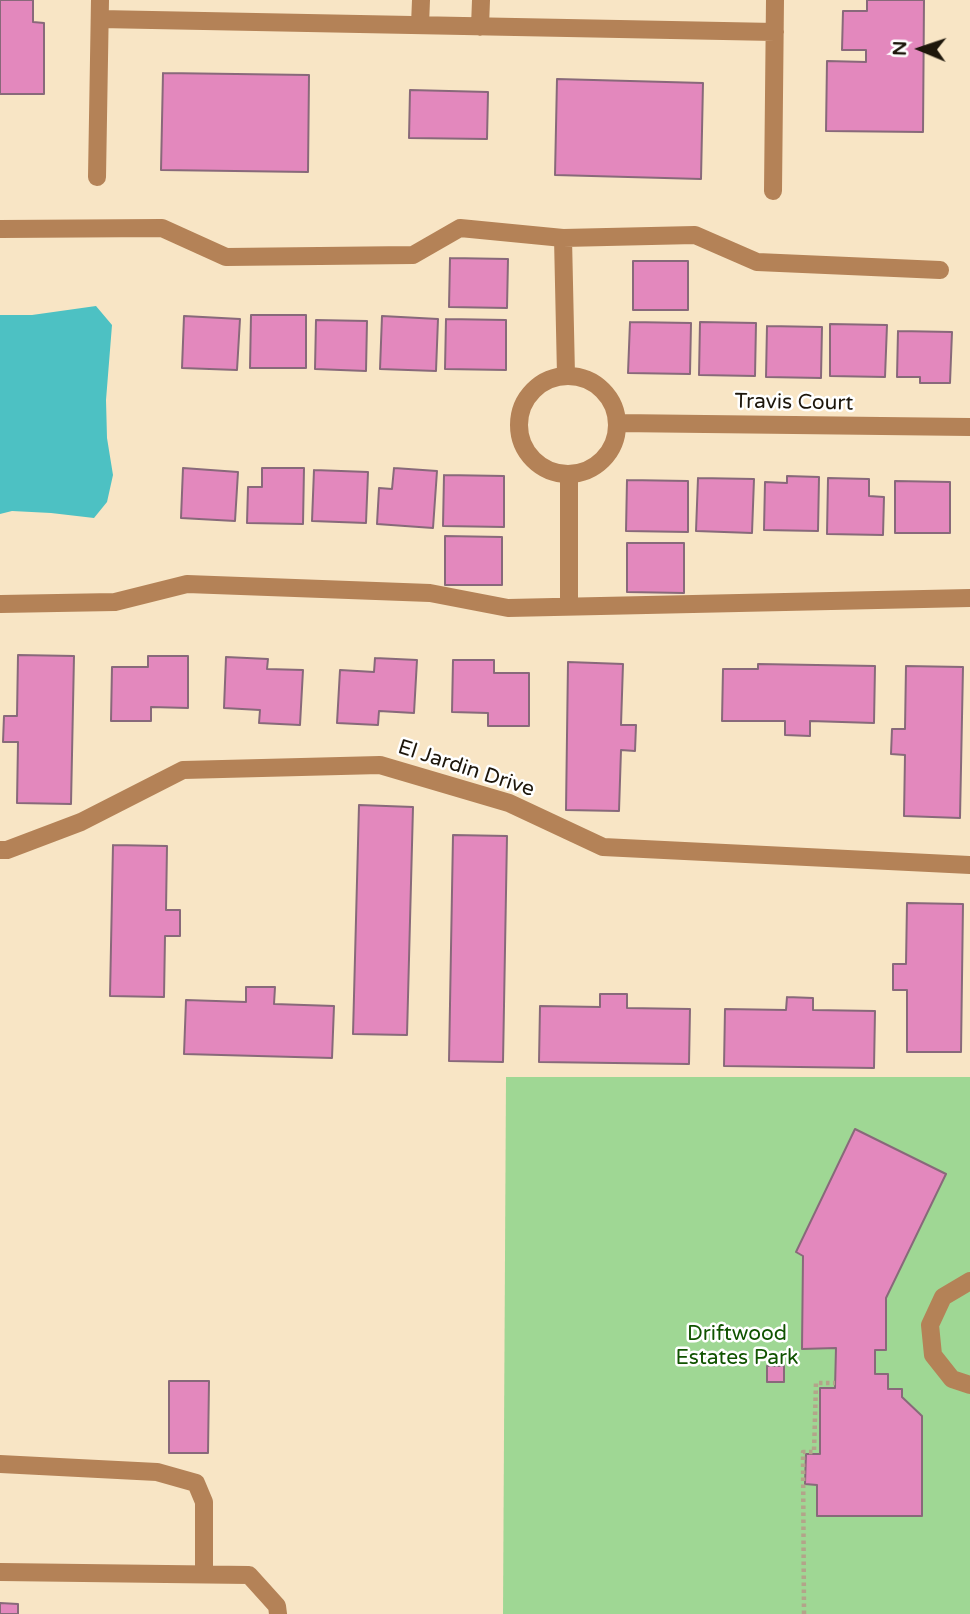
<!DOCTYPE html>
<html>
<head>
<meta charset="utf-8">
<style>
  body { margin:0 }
  #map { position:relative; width:970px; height:1614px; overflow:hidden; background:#f8e5c5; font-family:"Varela Round",sans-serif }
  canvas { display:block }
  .north { position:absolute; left:886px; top:14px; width:70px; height:70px; -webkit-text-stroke:5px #fff; paint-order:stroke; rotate:272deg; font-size:19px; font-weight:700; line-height:28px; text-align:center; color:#1d160b }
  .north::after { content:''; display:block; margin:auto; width:24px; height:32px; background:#1d160b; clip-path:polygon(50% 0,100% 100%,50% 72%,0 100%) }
</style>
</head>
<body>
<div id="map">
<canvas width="970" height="1614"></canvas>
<div class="north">N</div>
</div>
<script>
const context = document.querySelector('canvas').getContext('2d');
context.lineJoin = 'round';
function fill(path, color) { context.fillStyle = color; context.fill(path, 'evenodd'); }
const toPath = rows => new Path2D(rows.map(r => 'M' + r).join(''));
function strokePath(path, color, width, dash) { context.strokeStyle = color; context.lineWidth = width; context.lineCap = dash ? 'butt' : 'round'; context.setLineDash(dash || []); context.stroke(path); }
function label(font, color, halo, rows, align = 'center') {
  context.font = font + ' "Varela Round",sans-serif'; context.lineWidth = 5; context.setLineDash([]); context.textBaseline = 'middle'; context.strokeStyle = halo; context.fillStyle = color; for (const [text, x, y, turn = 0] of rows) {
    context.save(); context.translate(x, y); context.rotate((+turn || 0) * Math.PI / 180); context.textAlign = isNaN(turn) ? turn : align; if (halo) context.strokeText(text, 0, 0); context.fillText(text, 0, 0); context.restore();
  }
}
const green = toPath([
  [506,1077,970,1077,970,1614,503,1614]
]);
const water = toPath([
  [96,306,112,325,106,400,107,438,113,475,107,502,94,518,51,513,12,511,0,514,0,315,32,315]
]);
const building = toPath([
  [0,0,33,0,33,22,44,23,44,94,0,94,0,0],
  [867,0,924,0,923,132,826,131,827,61,866,62,866,50,842,50,843,11,867,11,867,0],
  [163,73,309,75,308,172,161,170,163,73],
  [557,79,703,83,701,179,555,175,557,79],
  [410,90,488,92,487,139,409,138,410,90],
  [450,258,508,259,507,308,449,307,450,258],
  [633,261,688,261,688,310,633,310,633,261],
  [251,315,306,315,306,368,250,368,251,315],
  [184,316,240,319,237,370,182,368,184,316],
  [382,316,438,319,436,371,380,369,382,316],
  [446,319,506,320,506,370,445,369,446,319],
  [316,320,367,321,366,371,315,369,316,320],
  [630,322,691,323,690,374,628,373,630,322],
  [700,322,756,323,755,376,699,375,700,322],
  [830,324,887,325,885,377,830,376,830,324],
  [767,326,822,327,821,378,766,377,767,326],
  [898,331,952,332,950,383,920,383,920,377,897,377,898,331],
  [183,468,238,472,235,521,181,518,183,468],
  [262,468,304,468,303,524,247,523,248,487,262,487,262,468],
  [394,468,437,471,433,528,377,524,379,488,392,489,394,468],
  [314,470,368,472,366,523,312,521,314,470],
  [444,475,504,476,504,527,443,526,444,475],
  [787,476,819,477,818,531,764,530,765,482,787,483,787,476],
  [698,478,754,479,752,533,696,531,698,478],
  [828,478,869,479,869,496,884,497,883,535,827,534,828,478],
  [627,480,688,481,688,532,626,531,627,480],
  [895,481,950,482,950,533,895,533,895,481],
  [445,536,502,537,502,585,445,585,445,536],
  [627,543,684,543,684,593,627,592,627,543],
  [18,655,74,656,71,804,17,803,18,742,3,742,4,716,17,716,18,655],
  [148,656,188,656,188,708,151,707,151,721,111,721,112,667,148,667,148,656],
  [226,657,268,659,267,669,303,670,300,725,259,723,260,710,224,708,226,657],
  [375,658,417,660,414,713,379,711,378,725,337,723,340,670,374,672,375,658],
  [453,660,494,660,494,673,529,673,529,726,488,726,488,713,452,712,453,660],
  [568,662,623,664,621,725,636,725,635,751,621,750,619,811,566,810,568,662],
  [758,664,875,666,874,723,810,721,810,736,785,735,785,721,722,721,723,669,758,669,758,664],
  [906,666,963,667,960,818,904,816,905,755,891,754,892,729,905,729,906,666],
  [359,805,413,807,407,1035,353,1034,359,805],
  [453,835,507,836,503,1062,449,1061,453,835],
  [113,845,167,846,166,910,180,910,180,936,165,936,164,997,110,996,113,845],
  [907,903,963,904,961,1052,907,1052,907,990,893,990,893,964,906,964,907,903],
  [246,987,275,987,274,1004,334,1006,332,1058,184,1054,186,1000,246,1002,246,987],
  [600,994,627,994,627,1008,690,1009,689,1064,539,1062,540,1006,600,1007,600,994],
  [787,997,813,998,813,1010,875,1011,874,1068,724,1066,725,1009,786,1010,787,997],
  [855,1129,946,1174,886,1298,886,1350,875,1350,875,1374,888,1374,888,1389,902,1389,902,1397,922,1416,922,1516,817,1516,817,1485,805,1484,806,1454,820,1454,820,1388,835,1388,836,1348,802,1349,803,1256,796,1252,855,1129],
  [767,1366,784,1366,784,1382,767,1382,767,1366],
  [169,1381,209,1381,208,1453,169,1453,169,1381],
  [0,1603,18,1604,18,1614,0,1614,0,1603]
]);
const path = toPath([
  [804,1614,803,1452,814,1452,816,1383,835,1383]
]);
const minor = toPath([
  [100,19,775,32],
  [420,25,421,0],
  [480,27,481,0],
  [97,177,100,0],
  [773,191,775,0],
  [0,229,162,228,226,257,413,255,460,228,563,238,695,235,757,262,940,270],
  [563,238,566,375],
  '519 425a49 49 0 1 1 98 0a49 49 0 1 1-98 0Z',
  [617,423,970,427],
  [0,604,115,602,187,584,430,593,508,608,970,598],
  [569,606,569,475],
  [0,850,7,850,81,822,183,770,380,765,509,803,603,847,970,865],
  [970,1281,943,1297,930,1325,933,1355,952,1379,970,1385],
  [0,1464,157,1472,196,1483,204,1502,204,1574],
  [0,1572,249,1575,277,1606,278,1614]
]);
const streetNames = [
  ["Travis Court",794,403,1],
  ["El Jardin Drive",466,769,18]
];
const parkNames = [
  ["Driftwood",737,1334],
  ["Estates Park",737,1358]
];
fill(green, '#9fd794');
fill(water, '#4dc1c3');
fill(building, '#e388bd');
strokePath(building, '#88697a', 2);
strokePath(path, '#b3a48a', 4.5, [3.5, 3.5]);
strokePath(minor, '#b48257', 18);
label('21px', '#1d160b', '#fff', streetNames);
label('21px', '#105300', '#fff', parkNames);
</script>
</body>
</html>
